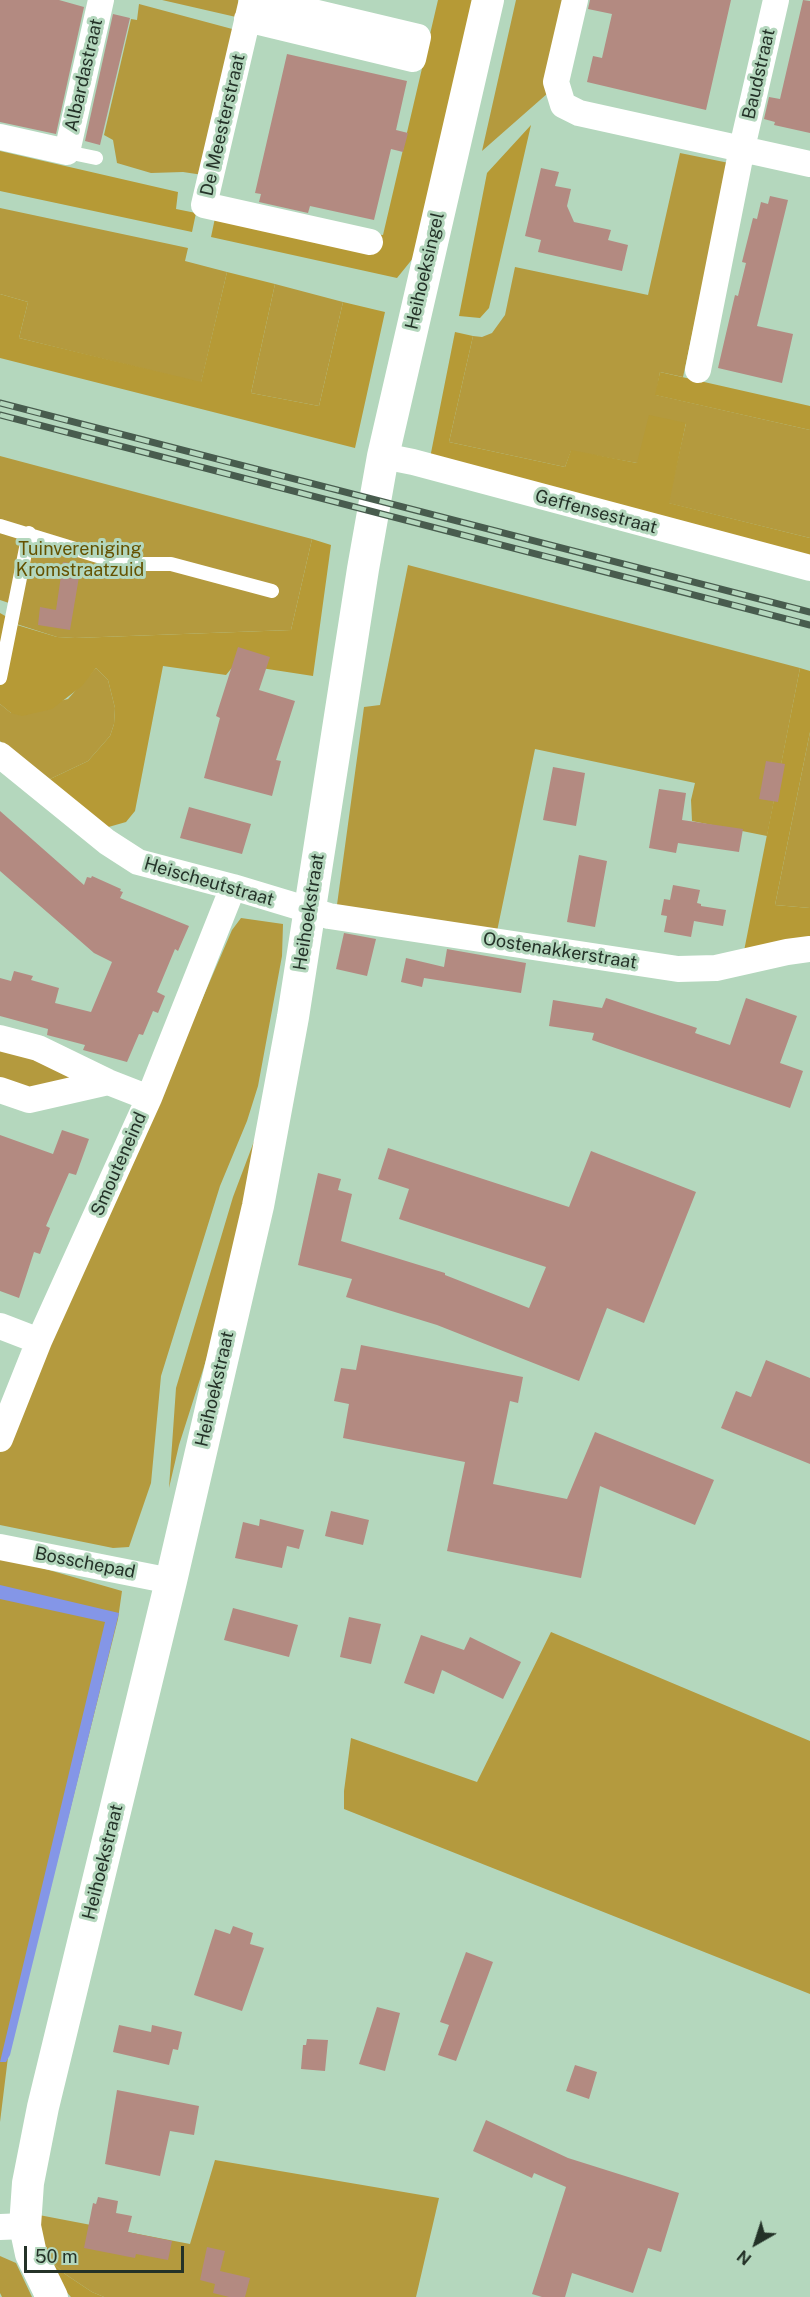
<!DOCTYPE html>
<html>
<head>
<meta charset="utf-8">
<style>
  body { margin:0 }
  #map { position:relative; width:810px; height:2297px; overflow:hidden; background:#b4d7bd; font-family:"Public Sans",sans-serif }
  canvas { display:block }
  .north { position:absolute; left:726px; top:2213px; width:60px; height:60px; -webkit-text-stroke:4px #b4d7bd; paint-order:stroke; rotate:219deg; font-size:16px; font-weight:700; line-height:24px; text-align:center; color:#243228 }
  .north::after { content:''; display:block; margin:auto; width:21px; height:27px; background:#243228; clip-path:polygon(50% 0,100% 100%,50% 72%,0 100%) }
  .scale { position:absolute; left:24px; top:2246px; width:160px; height:27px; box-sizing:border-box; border:3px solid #243228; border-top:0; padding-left:8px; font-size:18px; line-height:21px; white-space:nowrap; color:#243228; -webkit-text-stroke:4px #b4d7bd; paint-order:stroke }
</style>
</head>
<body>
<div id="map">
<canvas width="810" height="2297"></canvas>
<div class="north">N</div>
<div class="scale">50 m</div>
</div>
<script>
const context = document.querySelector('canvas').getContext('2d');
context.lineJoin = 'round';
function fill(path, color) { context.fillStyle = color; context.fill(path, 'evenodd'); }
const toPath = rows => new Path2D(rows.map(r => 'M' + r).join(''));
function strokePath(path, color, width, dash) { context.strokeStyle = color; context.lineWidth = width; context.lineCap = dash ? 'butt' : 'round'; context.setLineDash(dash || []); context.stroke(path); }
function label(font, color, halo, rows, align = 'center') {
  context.font = font + ' "Public Sans",sans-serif'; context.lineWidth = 6; context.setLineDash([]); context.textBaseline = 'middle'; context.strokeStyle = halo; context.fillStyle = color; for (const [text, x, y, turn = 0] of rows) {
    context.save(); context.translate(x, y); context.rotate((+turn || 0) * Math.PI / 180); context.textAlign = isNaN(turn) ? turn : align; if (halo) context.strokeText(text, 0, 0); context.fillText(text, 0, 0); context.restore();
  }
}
const green = toPath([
  [162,0,238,0,240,9,236,17],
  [516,0,570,0,548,93,482,151],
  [139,4,236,30,203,175,183,172,151,173,117,163,113,140,104,135,131,19,137,20],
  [680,153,729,163,683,377,660,372,656,395,810,430,810,538,668,503,686,423,637,463,571,451,565,467,449,442,473,336,482,337,492,333,505,315,515,267,648,295],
  [0,208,188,248,185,261,227,272,201,383,19,338,28,302,0,294],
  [275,284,343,302,319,406,251,393],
  [0,456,312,539,291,630,75,638,57,637,7,621,9,603,0,600],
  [408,565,800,668,767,836,692,821,691,800,695,783,535,749,496,936,336,912,364,707,380,705],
  [96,668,108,680,115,708,114,724,110,736,88,761,48,780,0,741,0,704,11,713,68,699],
  [810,732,810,908,775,905],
  [241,918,283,924,282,956,258,1086,247,1121,220,1186,161,1376,151,1483,129,1547,113,1548,0,1525,0,1446,147,1127,232,930],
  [0,1047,73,1075,72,1080,27,1090,0,1080],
  [273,1091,253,1213,179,1445,169,1488,176,1388,233,1197],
  [0,1556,122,1591,118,1619,8,2057,0,2122],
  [551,1632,810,1741,810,1994,344,1809,344,1791,351,1738,477,1782],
  [215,2160,439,2198,416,2297,104,2297,92,2292,65,2274,41,2252,39,2215,190,2244],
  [0,2256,16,2263,32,2297,2,2297,0,2293]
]);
const forest = toPath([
  [438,0,475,0,414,257,397,278,211,237,215,218,383,235],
  [531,125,489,308,480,318,459,316,487,173],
  [0,151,178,192,176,209,196,213,192,232,0,191],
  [227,272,275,284,251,393,319,406,343,302,385,312,355,448,0,358,0,294,28,302,19,338,201,382],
  [455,332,473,336,449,442,565,467,571,450,637,463,649,415,686,423,669,503,810,538,810,562,429,463],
  [660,372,810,406,810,430,655,395],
  [312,539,331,545,313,676,235,664,226,675,163,666,135,811,126,822,105,828,48,780,88,761,110,736,114,724,115,708,108,680,96,668,82,686,52,709,22,716,11,713,0,704,0,613,7,617,7,622,57,637,75,638,291,630],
  [800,668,810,671,810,732,775,905,810,908,810,946,743,956],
  [41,2252,65,2274,92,2292,104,2297,71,2297,59,2284]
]);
const water = toPath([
  [0,1585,119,1613,10,2055,6,2062,0,2062,105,1622,0,1599]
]);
const building = toPath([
  [0,0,59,0,84,7,56,134,0,122],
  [590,0,731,0,706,110,587,82,593,56,602,58,612,14,588,9],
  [803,0,810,1,810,133,774,125,775,122,764,119,769,97,780,99],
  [113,14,130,18,100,145,85,141],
  [287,54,407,81,396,130,408,133,403,152,391,149,374,220,310,206,308,213,259,202,261,194,255,193],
  [541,168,559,172,555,186,571,189,567,206,574,222,611,230,608,240,628,245,622,271,538,252,541,240,525,236],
  [770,196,788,200,757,326,793,334,782,383,718,368,735,295,738,296,746,263,742,262,753,218,757,219,761,202,768,204],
  [63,562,81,565,70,630,38,625,40,607,56,610],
  [238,647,270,657,259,690,295,701,276,760,281,761,272,796,204,778,220,718,216,716],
  [766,761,785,764,778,802,759,799],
  [553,767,585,773,576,826,543,820],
  [659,789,686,793,682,820,743,829,739,852,678,843,676,853,649,848],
  [189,807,251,824,242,854,180,838],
  [0,811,84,885,87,877,91,878,92,876,121,889,120,891,123,892,120,898,189,926,178,951,175,949,157,992,165,996,158,1013,153,1011,143,1035,139,1034,127,1062,83,1050,85,1045,47,1035,48,1029,0,1016,0,978,11,981,14,971,33,976,31,980,59,988,55,1003,91,1012,112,962,94,953,0,871],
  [579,855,607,861,595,927,567,922],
  [673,885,700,890,697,903,701,904,701,906,726,910,723,926,694,921,691,937,664,932,667,916,661,915,664,899,670,900],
  [344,933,376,939,367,976,336,969],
  [447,949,526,963,521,993,424,978,422,987,401,982,406,958,444,967],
  [606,998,697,1028,695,1033,730,1045,746,998,797,1016,780,1063,803,1071,790,1108,592,1040,594,1033,549,1026,553,1000,602,1008],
  [62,1130,89,1139,76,1175,69,1173,46,1226,50,1228,40,1254,34,1252,19,1298,0,1291,0,1135,53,1154],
  [388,1148,569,1207,591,1151,696,1192,644,1323,607,1308,579,1381,437,1325,346,1297,352,1279,298,1265,318,1173,341,1179,338,1190,352,1194,341,1241,445,1273,445,1275,529,1308,546,1267,399,1219,409,1189,378,1179],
  [361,1345,523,1377,518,1403,510,1401,493,1484,567,1499,595,1432,714,1480,695,1525,600,1486,581,1578,447,1551,465,1462,343,1438,349,1404,334,1401,341,1368,356,1370],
  [766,1360,810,1378,810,1464,721,1428,736,1391,751,1397],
  [331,1511,369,1520,363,1545,325,1536],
  [260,1519,304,1530,299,1549,287,1546,282,1568,235,1558,243,1522,259,1526],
  [233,1608,298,1625,289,1657,224,1640],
  [349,1617,381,1624,371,1664,340,1657],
  [421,1635,464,1650,470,1637,521,1662,503,1699,442,1670,434,1694,404,1683],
  [233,1926,253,1933,250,1944,264,1948,242,2011,194,1995,215,1929,230,1934],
  [466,1952,493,1962,456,2061,438,2055,449,2025,440,2022],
  [377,2007,400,2013,385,2071,359,2064],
  [119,2025,151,2032,152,2025,182,2032,178,2050,173,2049,169,2065,113,2052],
  [307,2039,328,2040,325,2071,301,2069,303,2045,306,2045],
  [575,2065,597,2072,589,2099,566,2091],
  [117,2090,199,2106,194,2135,170,2131,160,2176,105,2164],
  [486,2120,568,2158,679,2193,661,2252,648,2248,633,2293,572,2273,565,2297,542,2297,532,2294,566,2187,534,2173,532,2178,473,2151],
  [98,2197,118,2201,116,2213,132,2216,128,2232,172,2241,168,2260,136,2254,135,2258,84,2248,93,2203,96,2204],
  [207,2247,225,2251,220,2271,250,2278,245,2297,229,2297,213,2293,215,2284,200,2280]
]);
const service = toPath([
  [67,152,96,158],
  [0,526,124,564,171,564,272,591],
  [0,678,29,533]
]);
const minor = toPath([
  [252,0,204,205,370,242],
  [575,0,556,82,563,105,579,113,810,164],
  [247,19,413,59,418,37,263,0],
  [0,137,67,152,101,0],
  [698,370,742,148,776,0],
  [383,456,413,462,810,568],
  [0,755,107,842,138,862,233,887,329,916,678,969,716,968,787,952,810,949],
  [0,1038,38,1048,108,1082,149,1098],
  [0,1090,29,1100,108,1082],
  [0,1326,39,1341],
  [0,1439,39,1341,149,1098,233,887],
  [0,1547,171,1581],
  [0,2227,25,2226]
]);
const tertiary = toPath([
  [52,2297,31,2254,25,2226,28,2183,43,2107,171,1581,258,1206,293,1017,363,569,383,456,488,0]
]);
const rail = toPath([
  [0,403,810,612],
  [0,415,810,625]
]);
const streetNames = [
  ["Baudstraat",759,74,-77],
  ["Albardastraat",84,75,-77],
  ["De Meesterstraat",223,125,-77],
  ["Heihoeksingel",425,271,-77],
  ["Geffensestraat",596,512,15],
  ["Heischeutstraat",209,882,16],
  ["Heihoekstraat",309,912,-81],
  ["Oostenakkerstraat",560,951,9],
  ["Smouteneind",119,1164,-66],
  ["Heihoekstraat",215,1389,-77],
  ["Bosschepad",85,1563,11],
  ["Heihoekstraat",103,1862,-76]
];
const parkNames = [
  ["Tuinvereniging",80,549],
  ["Kromstraatzuid",80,570]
];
fill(green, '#b49a3e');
fill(forest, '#b69a36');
fill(water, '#8496e7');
fill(building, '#b38a81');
strokePath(service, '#fff', 14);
strokePath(minor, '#fff', 26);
strokePath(tertiary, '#fff', 32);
strokePath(rail, '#485c4e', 7);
strokePath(rail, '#b4d7bd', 4.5, [14]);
label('18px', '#243228', '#b4d7bd', streetNames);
label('18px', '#645100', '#b4d7bd', parkNames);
</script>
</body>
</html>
